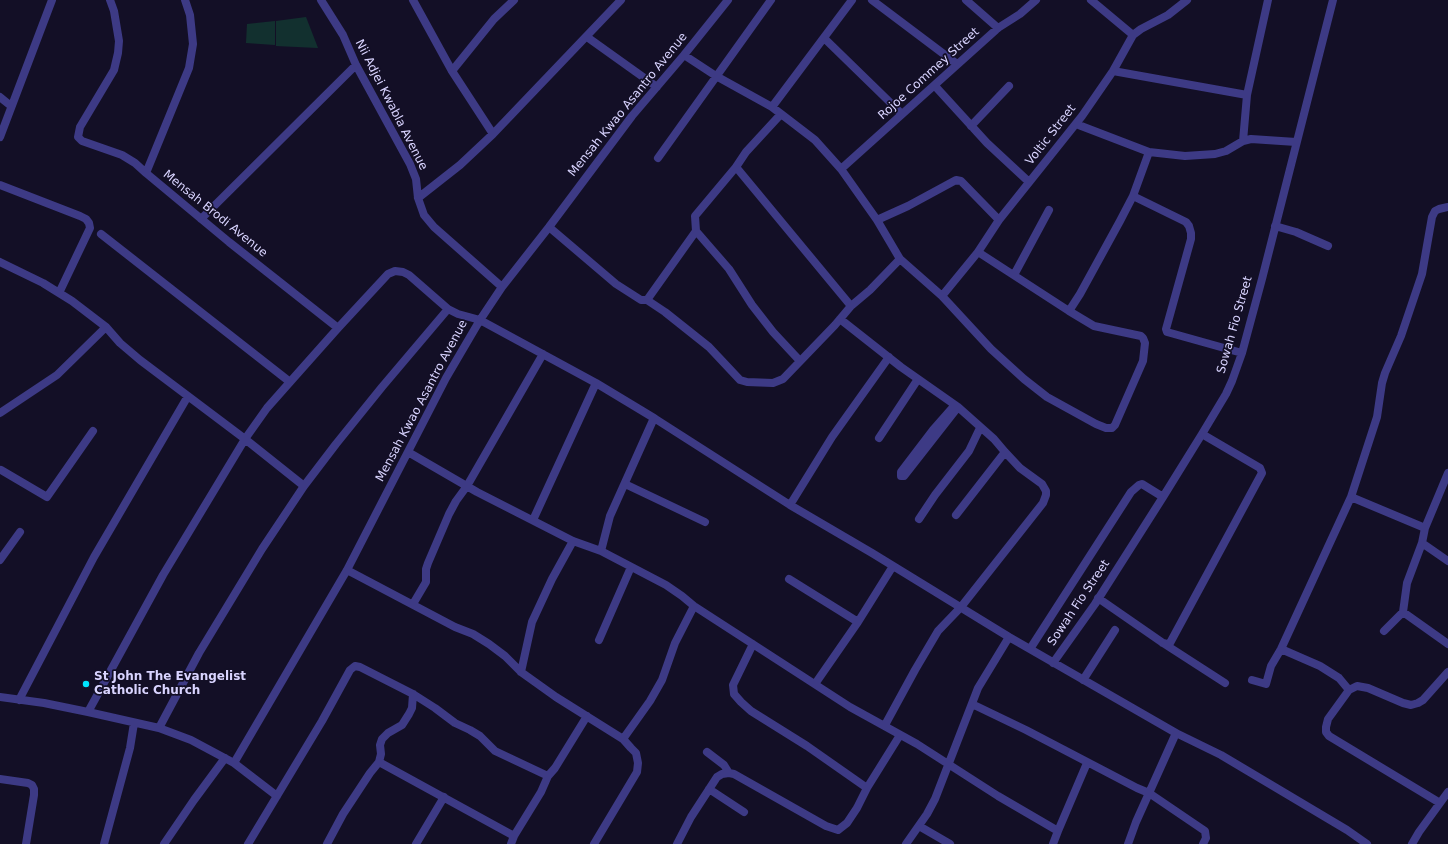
<!DOCTYPE html>
<html>
<head>
<meta charset="utf-8">
<style>
  body { margin:0 }
  canvas { display:block; background:#130f26 }
</style>
</head>
<body>
<canvas width="1448" height="844"></canvas>
<script>
const context = document.querySelector('canvas').getContext('2d');
context.lineJoin = 'round';
function fill(path, color) { context.fillStyle = color; context.fill(path, 'evenodd'); }
const toPath = rows => new Path2D(rows.map(r => 'M' + r).join(''));
function strokePath(path, color, width, dash) { context.strokeStyle = color; context.lineWidth = width; context.lineCap = dash ? 'butt' : 'round'; context.setLineDash(dash || []); context.stroke(path); }
function label(font, color, halo, rows, align = 'center') {
  context.font = font + ' "DejaVu Sans",sans-serif'; context.lineWidth = 3.5; context.setLineDash([]); context.textBaseline = 'middle'; context.strokeStyle = halo; context.fillStyle = color; for (const [text, x, y, turn = 0] of rows) {
    context.save(); context.translate(x, y); context.rotate((+turn || 0) * Math.PI / 180); context.textAlign = isNaN(turn) ? turn : align; if (halo) context.strokeText(text, 0, 0); context.fillText(text, 0, 0); context.restore();
  }
}
const green = toPath([
  [306,17,318,48,276,46,276,21],
  [275,21,275,45,246,43,247,24]
]);
const minor = toPath([
  [110,0,114,11,119,41,118,53,114,70,80,127,78,137,82,141,122,155,135,163,146,173],
  [185,0,190,15,193,44,189,68,146,173,229,242,338,328],
  [321,0,343,35,356,65,410,164,416,179,418,198,424,215,434,227,502,287],
  [413,0,452,71,493,134,460,165,418,198],
  [872,0,957,64],
  [966,0,998,28],
  [1091,0,1133,35],
  [587,37,657,87],
  [824,38,902,114],
  [684,55,716,76,772,107,815,140,841,169,877,220,900,259,942,296,991,349,1024,379,1047,397,1096,424,1106,428,1112,428,1115,425,1143,361,1145,343,1143,338,1141,336,1094,326,1069,311],
  [452,71,494,19,514,0],
  [1113,71,1247,95],
  [935,86,987,143,1029,182],
  [0,97,11,106],
  [772,107,852,0],
  [781,114,746,152,736,167,851,306],
  [971,126,1009,86],
  [493,134,621,0],
  [0,137,52,0],
  [1243,141,1247,95,1268,0],
  [1149,152,1185,156,1215,154,1226,151,1243,141,1251,139,1296,142],
  [658,158,771,0],
  [841,169,998,28,1020,14,1036,0],
  [0,185,80,216,86,219,89,223,90,228,59,293],
  [1133,196,1186,222,1189,226,1191,233,1191,239,1166,329,1167,332,1242,353],
  [201,219,356,65],
  [877,220,908,206,956,180,961,181,999,220],
  [1275,226,1296,232,1328,246],
  [549,227,616,284,641,300,647,300,696,231,695,216,736,167],
  [696,231,729,269,752,305,773,332,800,361],
  [101,234,290,382],
  [978,252,1069,311,1080,294,1120,221,1133,196,1149,152,1076,124],
  [0,262,43,283,72,301,106,327,120,343,140,360,245,439,304,486],
  [1014,275,1049,210],
  [942,296,978,252,999,220,1082,116,1113,71,1133,35,1141,29,1168,15,1187,0],
  [647,300,665,312,709,347,740,380,747,382,773,383,783,379,835,325,851,306,870,290,900,259],
  [840,319,901,367,958,407,994,439,1005,452,1020,468,1042,484,1046,491,1046,495,1043,503,961,607,938,631,915,670,885,725],
  [955,405,933,430,901,472,901,476,904,476,958,407],
  [0,413,57,375,106,327],
  [879,438,918,379],
  [408,452,477,492,573,541,601,551,666,585,682,596,694,606,850,707,917,744,998,796,1058,831,1087,763],
  [1,470,47,497,93,431],
  [625,484,705,522],
  [1351,497,1425,528,1422,543,1448,561],
  [790,505,832,437,889,357],
  [956,515,1005,452],
  [919,519,935,495,969,451,980,428],
  [533,520,596,383],
  [1425,528,1448,473],
  [601,551,610,516,654,418],
  [0,560,20,532],
  [347,570,455,627,473,634,489,644,505,656,521,672,556,697,623,739,631,748,636,753,638,763,637,772,594,844],
  [789,579,858,622],
  [1098,598,1163,643,1225,683],
  [413,604,426,582,426,569,428,563,449,514,456,501,467,486,543,354],
  [1403,612,1448,644],
  [1384,631,1403,612,1407,583,1422,543],
  [599,640,631,567],
  [1163,643,1167,644,1170,643,1262,473,1260,468,1202,434],
  [753,644,733,685,734,694,741,702,751,711,807,746,867,788],
  [1030,649,1131,492,1139,485,1142,484,1163,497],
  [1281,649,1320,666,1339,678,1349,690],
  [1053,663,1095,604,1163,497,1202,434,1226,394,1232,381,1242,353,1262,279,1333,0],
  [521,672,532,622,552,579,573,541],
  [1083,680,1115,630],
  [1252,680,1266,684,1271,666,1281,649,1351,497,1377,417,1382,383,1385,373,1401,336,1422,274,1432,217,1435,211,1439,209,1448,207],
  [815,684,858,622,893,566],
  [0,697,44,703,88,712,159,728,191,740,234,763,277,796],
  [19,700,94,557,188,396],
  [972,704,1026,730,1137,788,1149,793,1205,831,1206,838,1203,844],
  [88,712,163,575,245,439,267,408,290,382,338,328,388,274,395,271,403,272,409,275,448,309,458,314,480,320,596,383,654,418,790,505,872,553,1009,637,1176,733,1221,755,1347,830,1367,844],
  [159,728,199,653,262,549,304,486,336,444,382,387,448,309],
  [623,739,650,701,662,680,675,643,694,606],
  [707,752,724,765,729,773],
  [379,762,514,836],
  [234,763,347,570,446,378,480,320,502,287,549,227,632,116,684,55,728,0],
  [0,779,28,783,32,785,34,789,34,795,26,844],
  [709,789,744,812],
  [1440,803,1329,736,1326,732,1326,727,1328,719,1349,690,1357,686,1368,688,1403,703,1411,705,1418,703,1423,700,1448,672],
  [919,826,950,844],
  [104,844,130,748,134,723],
  [164,844,194,800,225,758],
  [248,844,322,721,350,670,355,666,360,667,413,694,435,708,455,723,470,730,480,736,495,751,548,776],
  [327,844,343,814,370,773,379,762,381,754,380,745,382,739,388,733,402,725,409,714,412,708,413,694],
  [416,844,444,797],
  [511,844,514,836,541,792,548,776,555,768,587,716],
  [677,844,691,817,717,777,722,774,729,773,734,774,826,826,838,830,847,823,857,808,867,788,900,735],
  [906,844,927,814,935,799,978,688,1009,637],
  [1053,844,1058,831],
  [1128,844,1136,822,1176,733],
  [1412,844,1419,832,1448,792]
]);
const markers = [
  [86,684,4,"#00e5ff"]
];
const streetNames = [
  ["Rojoe Commey Street",929,74,-42],
  ["Nii Adjei Kwabla Avenue",391,105,63],
  ["Mensah Kwao Asantro Avenue",628,105,-51],
  ["Voltic Street",1051,135,-52],
  ["Mensah Brodi Avenue",215,214,39],
  ["Sowah Fio Street",1235,325,-74],
  ["Mensah Kwao Asantro Avenue",422,401,-62],
  ["Sowah Fio Street",1079,603,-56]
];
const poiNames = [
  ["St John The Evangelist",94,677],
  ["Catholic Church",94,691]
];
fill(green, '#12302f');
strokePath(minor, '#3d3a85', 8);
for (const [x, y, r, color] of markers) { const dot = new Path2D(); dot.arc(x, y, r, 0, 2 * Math.PI); context.fillStyle = color; context.fill(dot); strokePath(dot, '#130f26', 1.5); }
label('12px', '#d9d4ff', '#130f26', streetNames);
label('bold 12px', '#d9d4ff', '#130f26', poiNames, 'left');
</script>
</body>
</html>
